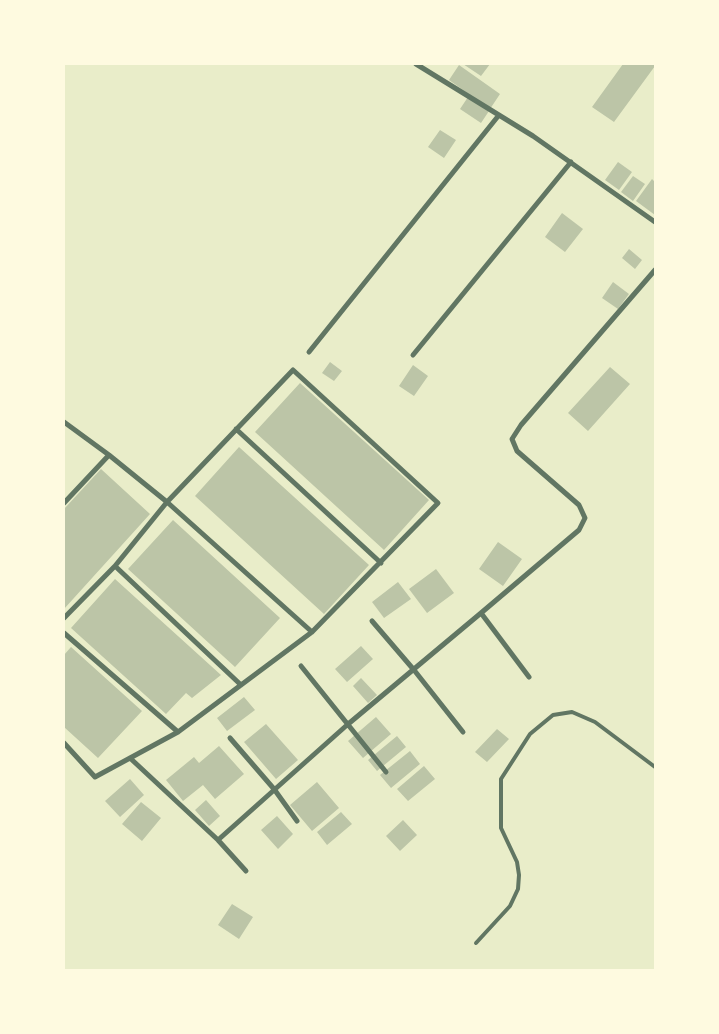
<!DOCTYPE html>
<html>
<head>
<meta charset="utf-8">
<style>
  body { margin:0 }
  #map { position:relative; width:719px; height:1034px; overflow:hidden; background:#e9edc9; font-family:"Alegreya Sans",sans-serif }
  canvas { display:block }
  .frame { position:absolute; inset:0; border:65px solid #fefae0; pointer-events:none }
</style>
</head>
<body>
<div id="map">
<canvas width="719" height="1034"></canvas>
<div class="frame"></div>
</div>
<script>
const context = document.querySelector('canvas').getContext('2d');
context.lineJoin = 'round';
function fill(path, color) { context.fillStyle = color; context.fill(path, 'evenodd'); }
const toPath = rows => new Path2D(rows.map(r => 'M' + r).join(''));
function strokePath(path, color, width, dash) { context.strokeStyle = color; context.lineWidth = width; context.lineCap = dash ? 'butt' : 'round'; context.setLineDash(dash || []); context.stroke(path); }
const building = toPath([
  [463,64,490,64,481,76],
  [623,64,655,64,655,66,614,122,592,107],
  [459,65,500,94,490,109,449,80],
  [468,97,489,111,481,123,460,109],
  [440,130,456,140,444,158,428,147],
  [618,162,632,172,619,190,605,180],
  [633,176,645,184,633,201,621,192],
  [652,179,655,182,655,215,636,201],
  [562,213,583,229,565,252,545,237],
  [629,249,642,260,635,269,622,258],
  [613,282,629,294,618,309,602,298],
  [330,362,342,371,334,381,322,373],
  [413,365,428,376,414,396,399,386],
  [610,367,630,384,588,431,568,413],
  [300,383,429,500,384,550,255,432],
  [239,447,369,565,324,614,195,496],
  [101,469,150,514,64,609,64,509],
  [173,520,280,618,235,667,128,569],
  [498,542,522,559,503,586,479,569],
  [436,569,454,593,427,613,409,589],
  [115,579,221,675,192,698,186,693,166,714,71,628],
  [398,582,411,599,384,618,372,602],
  [361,646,373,659,347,682,335,669],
  [71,647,142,711,98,758,64,727,64,655],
  [361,678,377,695,368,703,353,686],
  [244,697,255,710,227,731,217,718],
  [376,717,391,734,363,758,348,741],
  [266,724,298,760,276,779,244,742],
  [497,729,509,739,487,762,475,752],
  [397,736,406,747,377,771,368,760],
  [219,746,244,774,215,799,203,785,183,801,166,780,194,757,199,763],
  [410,751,420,764,391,788,380,775],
  [424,766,435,779,408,801,397,789],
  [130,779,144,795,120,817,105,801],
  [317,782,339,808,312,831,290,805],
  [206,800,220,816,209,826,195,810],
  [141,802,161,818,142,841,122,824],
  [341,812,352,824,327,845,317,832],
  [277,816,293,834,278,849,261,830],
  [403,820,417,835,400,851,386,836],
  [232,904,253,917,239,939,218,925]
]);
const service = toPath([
  [476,943,510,906,518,889,519,875,517,862,501,828,501,779,530,734,553,715,572,712,595,722,655,767]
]);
const minor = toPath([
  [416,64,533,136,655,222],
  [309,352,499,115],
  [413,355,571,162],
  [64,422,109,455,167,502,312,632],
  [236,429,381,563],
  [64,503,109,455],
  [115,566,241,685],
  [64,618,115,566,167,502,293,370,438,503,312,632,178,732,95,777,64,743],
  [372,621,414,670,463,732],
  [64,633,178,732],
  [301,666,386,772],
  [529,677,481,613,579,530,585,518,579,505,517,451,512,439,521,425,655,270],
  [230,738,274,789,297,821],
  [130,758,218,840,347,725,481,613],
  [218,840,246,871]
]);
fill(building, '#bcc5a7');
strokePath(service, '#617663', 4);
strokePath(minor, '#617663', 5);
</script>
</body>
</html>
